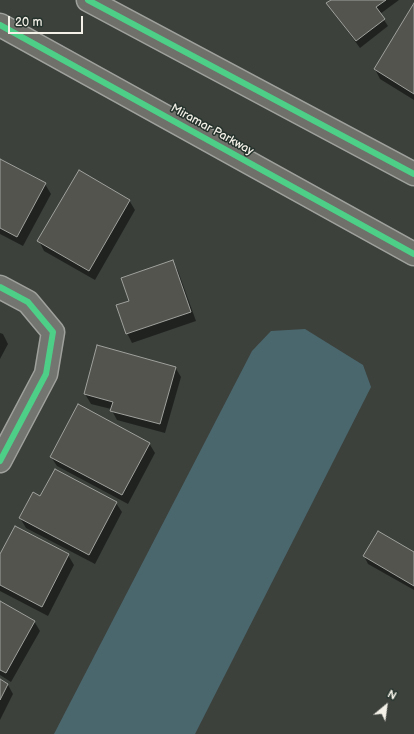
<!DOCTYPE html>
<html>
<head>
<meta charset="utf-8">
<style>
  body { margin:0 }
  #map { position:relative; width:414px; height:734px; overflow:hidden; background:#3c413c; font-family:"Balsamiq Sans",sans-serif }
  canvas { display:block }
  .north { position:absolute; left:366px; top:686px; width:40px; height:40px; -webkit-text-stroke:3px #26332d; paint-order:stroke; rotate:29deg; font-size:11px; font-weight:700; line-height:16px; text-align:center; color:#f4f1e8 }
  .north::after { content:''; display:block; margin:auto; width:14px; height:18px; background:#f4f1e8; clip-path:polygon(50% 0,100% 100%,50% 72%,0 100%) }
  .scale { position:absolute; left:8px; top:16px; width:75px; height:18px; box-sizing:border-box; border:2px solid #f4f1e8; border-top:0; padding-left:5px; font-size:12px; line-height:14px; white-space:nowrap; color:#f4f1e8; -webkit-text-stroke:3px #26332d; paint-order:stroke }
</style>
</head>
<body>
<div id="map">
<canvas width="414" height="734"></canvas>
<div class="north">N</div>
<div class="scale">20 m</div>
</div>
<script>
const context = document.querySelector('canvas').getContext('2d');
context.lineJoin = 'round';
function fill(path, color) { context.fillStyle = color; context.fill(path, 'evenodd'); }
const toPath = rows => new Path2D(rows.map(r => 'M' + r).join(''));
function strokePath(path, color, width, dash) { context.strokeStyle = color; context.lineWidth = width; context.lineCap = dash ? 'butt' : 'round'; context.setLineDash(dash || []); context.stroke(path); }
function label(font, color, halo, rows, align = 'center') {
  context.font = font + ' "Balsamiq Sans",sans-serif'; context.lineWidth = 3; context.setLineDash([]); context.textBaseline = 'middle'; context.strokeStyle = halo; context.fillStyle = color; for (const [text, x, y, turn = 0] of rows) {
    context.save(); context.translate(x, y); context.rotate((+turn || 0) * Math.PI / 180); context.textAlign = isNaN(turn) ? turn : align; if (halo) context.strokeText(text, 0, 0); context.fillText(text, 0, 0); context.restore();
  }
}
const water = toPath([
  [305,329,363,365,371,387,195,734,54,734,252,351,271,331]
]);
const shadow = toPath([
  [332,0,399,0,380,14,388,26,360,48,332,10,328,4],
  [414,5,414,100,380,79,375,69],
  [0,160,45,184,51,194,23,246,0,234],
  [129,200,135,210,95,280,44,251,39,241],
  [173,261,178,271,196,321,132,343,127,333,130,301],
  [0,333,3,334,8,344,0,359],
  [175,367,181,377,165,433,117,420,111,409,91,404,85,394],
  [149,443,155,453,128,504,57,466,51,457],
  [41,497,116,503,122,512,95,564,26,528,20,518],
  [414,553,414,590,368,564,364,556],
  [68,555,74,565,48,616,0,591,0,556],
  [0,602,34,621,40,631,11,682,0,675],
  [0,681,8,685,13,694,0,720]
]);
const building = toPath([
  [331,0,386,0,376,7,385,19,356,41,326,3,331,0],
  [414,3,414,94,374,69,414,3],
  [0,159,46,183,17,237,0,228,0,159],
  [79,170,130,200,89,271,37,241,79,170],
  [173,260,191,312,126,334,116,305,129,301,121,278,173,260],
  [97,345,176,367,160,424,110,411,113,402,84,394,97,345],
  [78,404,150,443,122,495,50,457,78,404],
  [55,469,117,502,89,555,19,518,33,492,40,496,55,469],
  [15,526,69,554,42,607,0,585,0,554,15,526],
  [378,531,414,552,414,586,363,556,378,531],
  [0,601,35,621,6,673,0,670,0,601],
  [0,679,8,684,0,700,0,679]
]);
const minor = toPath([
  [0,287,28,302,53,332,46,374,0,461]
]);
const major = toPath([
  [88,0,414,174],
  [0,25,414,254]
]);
const cycleway = toPath([
  [88,0,414,174],
  [0,25,414,254],
  [0,287,28,302,53,332,46,374,0,461]
]);
const streetNames = [
  ["Miramar Parkway",212,130,29]
];
fill(water, '#4b676e');
fill(shadow, '#0007');
fill(building, '#53544e');
strokePath(building, '#9fa19d', 1);
strokePath(minor, '#9fa19d', 25);
strokePath(major, '#9fa19d', 25);
strokePath(minor, '#737570', 22);
strokePath(major, '#6e7069', 22);
strokePath(cycleway, '#4dcf88', 6);
label('12px', '#f4f1e8', '#26332d', streetNames);
</script>
</body>
</html>
